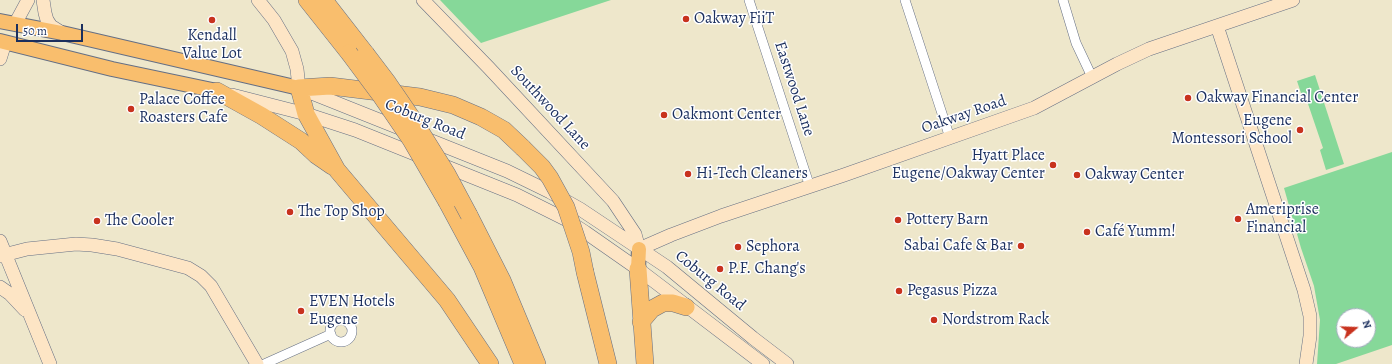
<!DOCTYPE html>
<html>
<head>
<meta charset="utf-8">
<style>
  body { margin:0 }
  #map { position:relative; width:1392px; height:364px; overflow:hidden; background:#eee7cb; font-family:Alegreya,serif }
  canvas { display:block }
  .north { position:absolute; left:1336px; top:308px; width:40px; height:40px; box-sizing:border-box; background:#fff; border:1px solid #a4acbf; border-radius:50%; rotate:71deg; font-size:11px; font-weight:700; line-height:16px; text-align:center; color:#1b2f5e }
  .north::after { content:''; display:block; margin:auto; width:14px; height:18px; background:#c8321e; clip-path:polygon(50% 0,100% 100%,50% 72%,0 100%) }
  .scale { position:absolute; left:16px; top:24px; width:67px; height:18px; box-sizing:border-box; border:2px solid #1b2f5e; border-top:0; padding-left:5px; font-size:12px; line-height:14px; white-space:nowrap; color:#1b2f5e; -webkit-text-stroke:3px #fff; paint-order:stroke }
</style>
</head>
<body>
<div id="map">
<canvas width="1392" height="364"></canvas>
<div class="north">N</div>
<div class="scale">50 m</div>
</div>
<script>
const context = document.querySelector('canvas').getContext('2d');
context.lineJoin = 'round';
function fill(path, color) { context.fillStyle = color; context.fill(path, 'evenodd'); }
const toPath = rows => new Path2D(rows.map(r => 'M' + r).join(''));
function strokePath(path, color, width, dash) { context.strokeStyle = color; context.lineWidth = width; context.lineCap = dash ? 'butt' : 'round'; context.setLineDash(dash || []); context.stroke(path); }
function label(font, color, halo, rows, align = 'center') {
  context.font = font + ' Alegreya,serif'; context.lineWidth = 3; context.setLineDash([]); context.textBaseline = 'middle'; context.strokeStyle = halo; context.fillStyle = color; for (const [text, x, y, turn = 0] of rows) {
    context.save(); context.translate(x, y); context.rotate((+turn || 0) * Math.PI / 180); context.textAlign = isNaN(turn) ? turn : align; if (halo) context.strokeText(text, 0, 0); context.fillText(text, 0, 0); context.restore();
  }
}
const green = toPath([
  [440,0,611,0,481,43],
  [1315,75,1344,164,1326,170,1320,150,1323,148,1305,95,1302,96,1297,81],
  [1392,152,1392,345,1336,364,1317,364,1320,320,1314,286,1301,248,1284,188],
  [1344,316,1368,316,1368,340,1344,340]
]);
const street = toPath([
  [749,0,810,187],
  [905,0,950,138],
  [1063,0,1076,43,1092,77],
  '330 331a11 11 0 1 1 22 0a11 11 0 1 1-22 0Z',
  [264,364,331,334]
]);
const secondary = toPath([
  [43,0,45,13,47,20,51,26,62,33],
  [258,0,274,20,292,51,297,69,299,88,507,171,550,192,580,209,667,267,753,338,787,364],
  [423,0,489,68,613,201,635,234,639,249],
  [15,24,28,0],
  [1217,26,1304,290,1310,316,1310,336,1306,364],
  [0,59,5,43],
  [232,95,306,114,355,130,517,195,565,219,585,232,638,269,763,364],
  [0,241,50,364],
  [639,249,671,235,721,216,844,175,1034,108,1117,64,1149,49,1293,0],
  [0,256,27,249,76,244,92,245,117,249,188,268,201,276,211,286,257,364],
  [0,287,10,294,25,310]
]);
const primary = toPath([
  [0,21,62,33,299,88],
  [0,41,112,69,217,91],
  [638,269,639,249]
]);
const highway = toPath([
  [307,0,349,53],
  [324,0,366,54],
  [217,91,262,116,301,141,316,155,332,166],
  [447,202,482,267,523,364],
  [469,215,502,280,537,364],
  [638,269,645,364],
  [585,272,608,364],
  [641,322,652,309,663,303,673,303,686,307],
  [490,364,447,300,337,170,306,114,299,88,330,86,420,97,453,105,481,117,504,130,523,148]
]);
const highwayBridge = toPath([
  [349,53,381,96,411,140,447,202],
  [366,54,388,83,414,121,447,174,469,215],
  [523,148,542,167,550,178,566,207,581,252,585,272]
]);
const markers = [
  [686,19,4,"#c8321e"],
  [212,20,4,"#c8321e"],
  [1188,98,4,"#c8321e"],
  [131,109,4,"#c8321e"],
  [664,115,4,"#c8321e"],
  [1300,130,4,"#c8321e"],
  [1053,165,4,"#c8321e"],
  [688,174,4,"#c8321e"],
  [1077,175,4,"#c8321e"],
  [290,212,4,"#c8321e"],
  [1238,219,4,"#c8321e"],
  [898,220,4,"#c8321e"],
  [97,221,4,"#c8321e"],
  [1087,232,4,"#c8321e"],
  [1021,246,4,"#c8321e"],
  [738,247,4,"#c8321e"],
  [720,269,4,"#c8321e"],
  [899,291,4,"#c8321e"],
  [301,311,4,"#c8321e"],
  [934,320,4,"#c8321e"]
];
const poiNames = [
  ["Oakway FiiT",694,19],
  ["Kendall",212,36,"center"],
  ["Value Lot",212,54,"center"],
  ["Oakway Financial Center",1196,98],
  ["Palace Coffee",139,100],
  ["Roasters Cafe",139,118],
  ["Oakmont Center",672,115],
  ["Eugene",1292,121,"right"],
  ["Montessori School",1292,139,"right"],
  ["Hyatt Place",1045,156,"right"],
  ["Eugene/Oakway Center",1045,174,"right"],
  ["Hi-Tech Cleaners",696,174],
  ["Oakway Center",1085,175],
  ["Ameriprise",1246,210],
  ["Financial",1246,228],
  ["The Top Shop",298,212],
  ["Pottery Barn",906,220],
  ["The Cooler",105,221],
  ["Café Yumm!",1095,232],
  ["Sabai Cafe & Bar",1013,246,"right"],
  ["Sephora",746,247],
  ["P.F. Chang's",728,269],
  ["Pegasus Pizza",907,291],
  ["EVEN Hotels",309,302],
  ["Eugene",309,320],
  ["Nordstrom Rack",942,320]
];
const streetNames = [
  ["Eastwood Lane",794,89,72],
  ["Southwood Lane",550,108,47],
  ["Oakway Road",964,115,-19],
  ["Coburg Road",425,120,22],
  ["Coburg Road",710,281,39]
];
fill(green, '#86d899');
strokePath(street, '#656f84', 10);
strokePath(secondary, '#656f84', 14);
strokePath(primary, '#656f84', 16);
strokePath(highway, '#656f84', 18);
strokePath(street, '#fff', 9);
strokePath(secondary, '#fde5c5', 13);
strokePath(primary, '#f9be6d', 14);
strokePath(highway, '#f9be6d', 17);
strokePath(highwayBridge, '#656f84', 18, []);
strokePath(highwayBridge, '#f9be6d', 17);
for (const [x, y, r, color] of markers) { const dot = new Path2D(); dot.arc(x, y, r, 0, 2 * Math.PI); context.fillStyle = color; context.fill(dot); strokePath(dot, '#fff', 1.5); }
label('16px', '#1b2f5e', '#fff', poiNames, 'left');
label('16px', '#1b2f5e', '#fff', streetNames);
</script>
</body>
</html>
